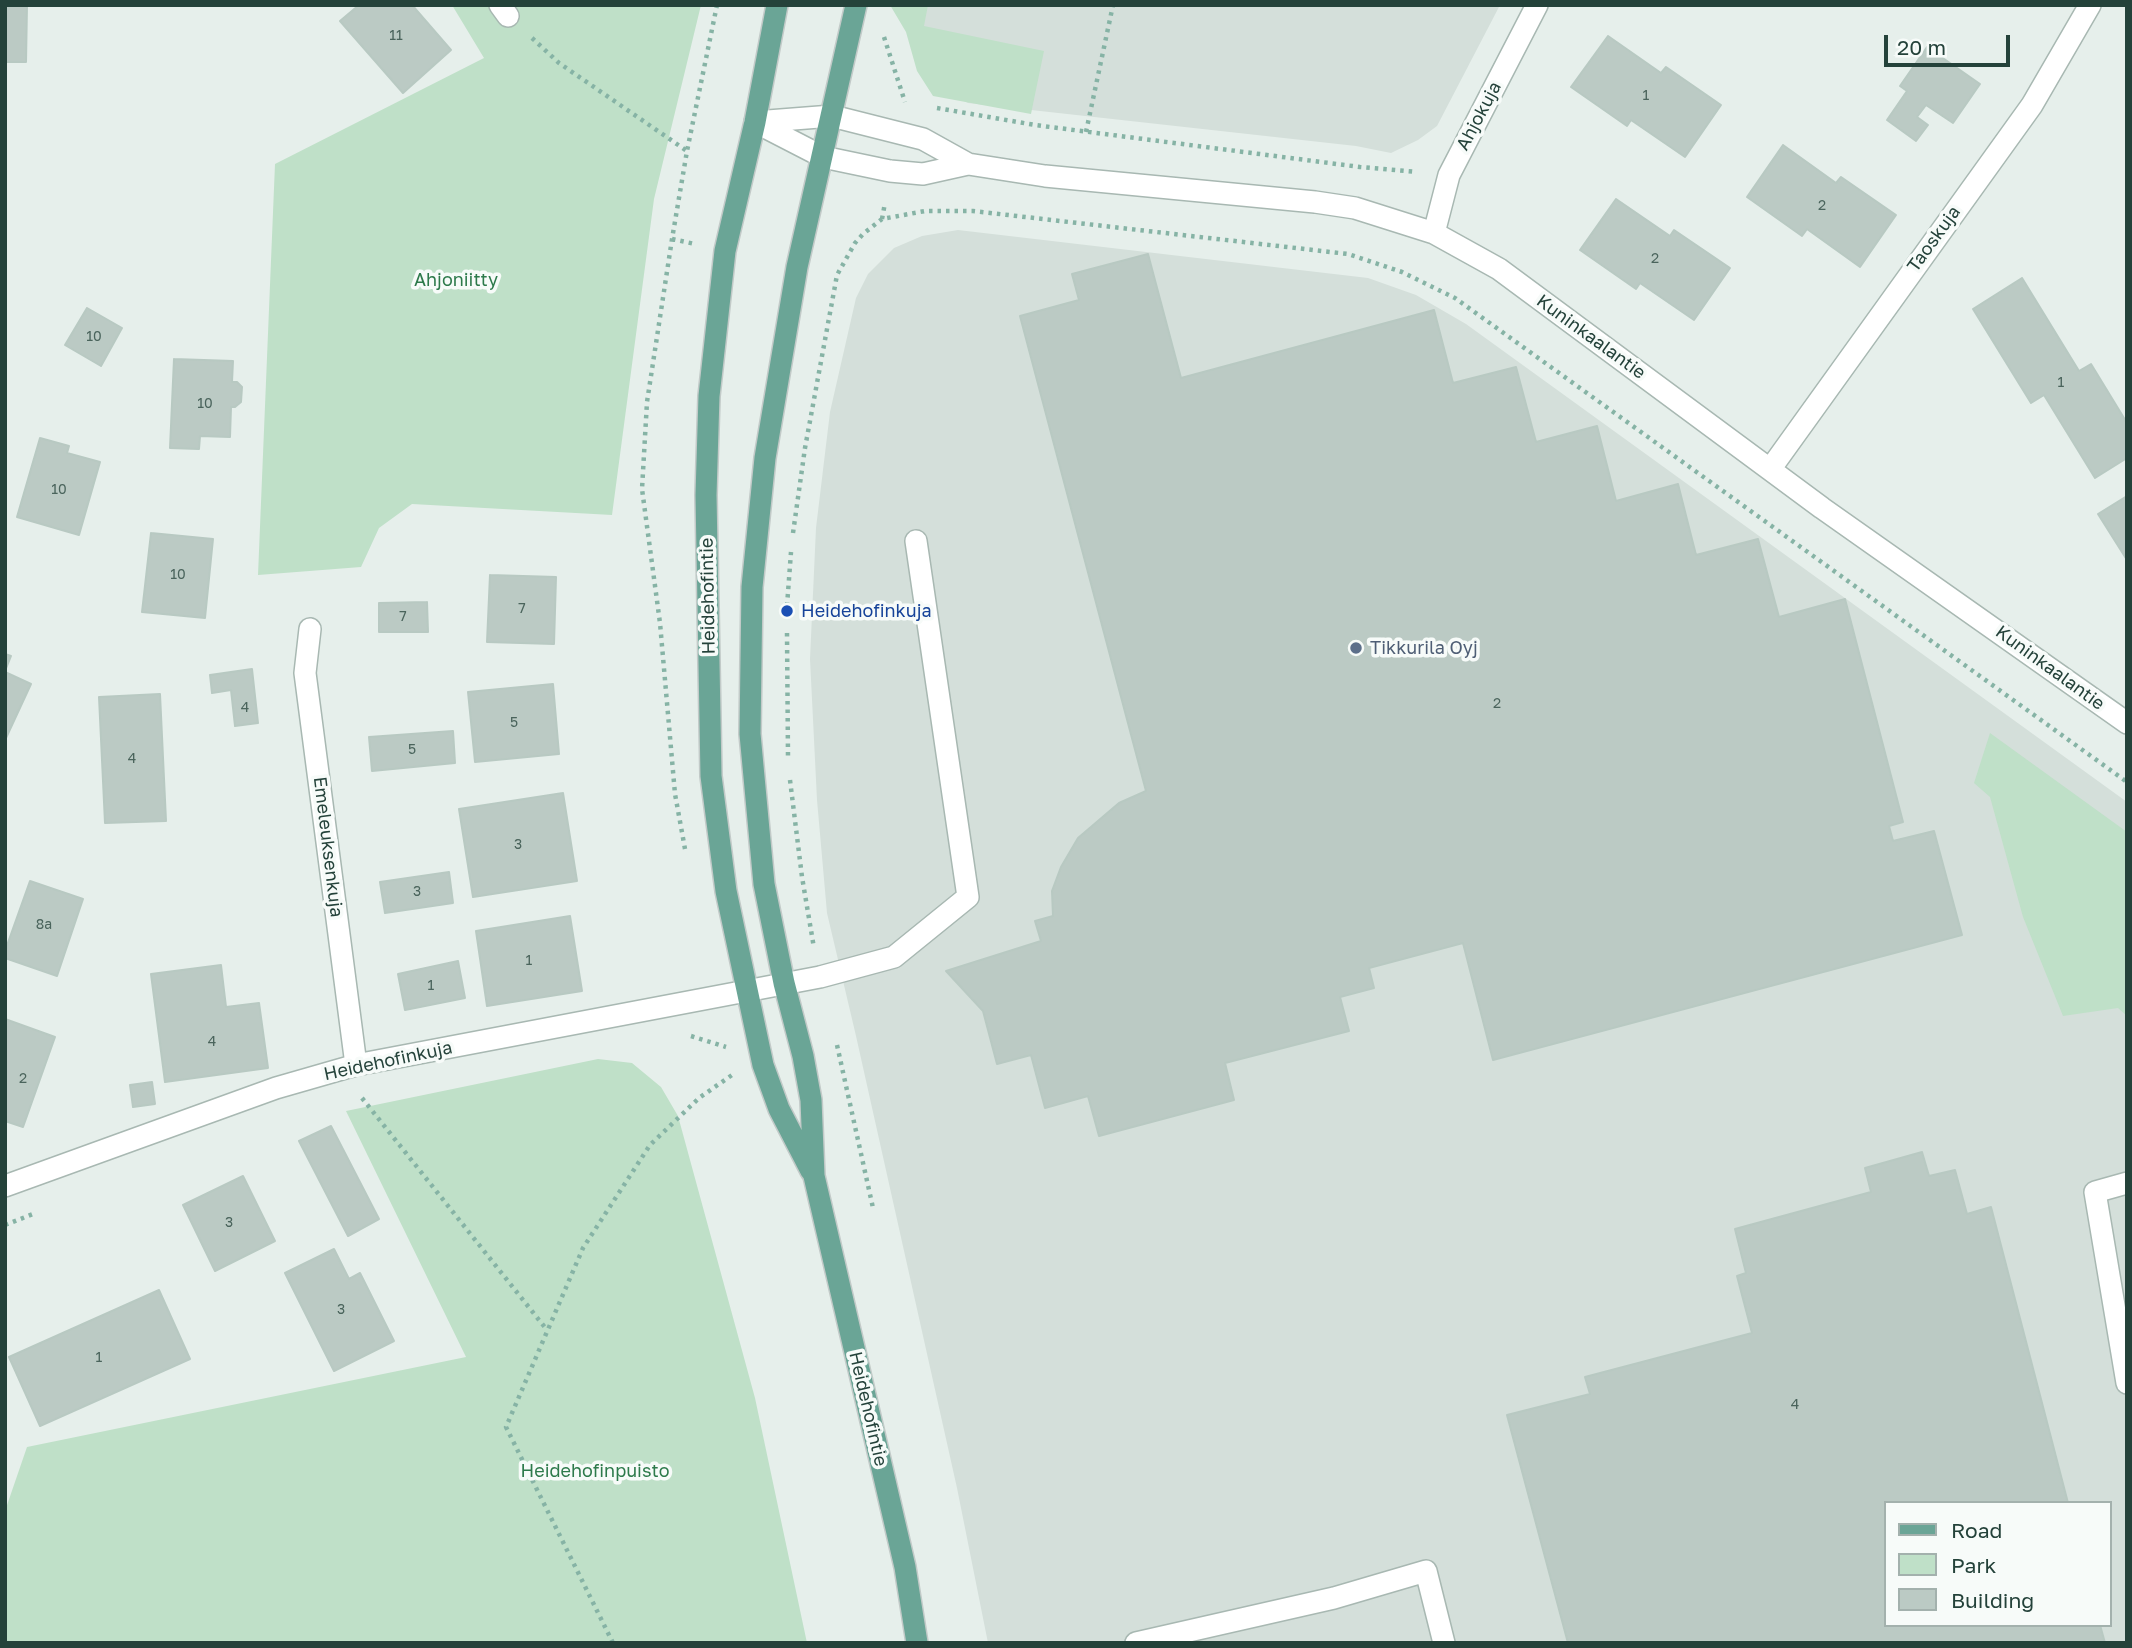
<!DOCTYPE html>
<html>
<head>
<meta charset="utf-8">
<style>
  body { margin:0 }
  #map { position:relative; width:2132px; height:1648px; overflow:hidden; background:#e6efeb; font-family:"Golos Text",sans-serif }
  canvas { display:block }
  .frame { position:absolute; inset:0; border:7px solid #24423a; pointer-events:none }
  .legend { position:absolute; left:1884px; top:1501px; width:228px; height:126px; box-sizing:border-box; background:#f7fbf9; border:2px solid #a3b1ad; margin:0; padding:9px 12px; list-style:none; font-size:21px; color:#24423a }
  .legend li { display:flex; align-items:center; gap:14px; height:35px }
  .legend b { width:35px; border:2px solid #a3b1ad }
  .scale { position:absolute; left:1884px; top:35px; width:126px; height:32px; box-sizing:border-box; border:4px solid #24423a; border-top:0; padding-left:9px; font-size:21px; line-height:24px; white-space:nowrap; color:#24423a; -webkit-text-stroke:5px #f7fbf9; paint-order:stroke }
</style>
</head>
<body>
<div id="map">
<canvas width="2132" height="1648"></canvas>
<div class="frame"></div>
<ul class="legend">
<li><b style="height:9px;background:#6aa596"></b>Road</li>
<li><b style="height:19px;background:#bfe0c8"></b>Park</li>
<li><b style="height:19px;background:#bbcac4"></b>Building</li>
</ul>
<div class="scale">20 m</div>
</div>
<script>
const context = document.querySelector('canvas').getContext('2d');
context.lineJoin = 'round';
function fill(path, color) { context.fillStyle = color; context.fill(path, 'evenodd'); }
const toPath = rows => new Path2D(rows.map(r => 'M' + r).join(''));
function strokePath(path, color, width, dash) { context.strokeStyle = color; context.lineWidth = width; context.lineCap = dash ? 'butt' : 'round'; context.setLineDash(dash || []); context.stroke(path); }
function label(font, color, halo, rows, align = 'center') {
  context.font = font + ' "Golos Text",sans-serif'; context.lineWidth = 7; context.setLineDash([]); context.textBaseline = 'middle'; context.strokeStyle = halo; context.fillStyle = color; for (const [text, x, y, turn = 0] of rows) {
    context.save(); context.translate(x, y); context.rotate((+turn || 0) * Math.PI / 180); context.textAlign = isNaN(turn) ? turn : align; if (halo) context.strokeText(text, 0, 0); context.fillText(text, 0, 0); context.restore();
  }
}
const built = toPath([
  [919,5,1500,5,1437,126,1418,140,1391,153,1356,146,968,103,940,89,923,65],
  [958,230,1368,278,1416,295,1466,324,2127,802,2127,1643,988,1643,957,1488,856,1036,827,913,817,800,810,659,816,528,830,412,856,298,868,274,894,248,922,236],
  [1885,1503,2109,1503,2109,1625,1885,1625]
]);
const green = toPath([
  [452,5,701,5,654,199,612,515,412,504,379,528,361,567,258,575,275,164,484,58],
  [890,5,928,5,924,26,1044,51,1031,114,933,96,917,71,906,32],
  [1990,733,2127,832,2127,1016,2118,1008,2063,1016,2023,917,1990,797,1974,783],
  [598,1059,632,1063,661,1087,678,1116,755,1398,807,1643,5,1643,5,1511,27,1447,466,1357,346,1111]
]);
const building = toPath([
  [5,5,27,5,26,62,5,62,5,5],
  [359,5,412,5,451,50,403,93,340,21,359,5],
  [1608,36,1661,73,1666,67,1721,105,1685,157,1631,120,1627,126,1571,87,1608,36],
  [1927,47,1980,84,1953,123,1926,105,1917,117,1928,125,1916,141,1887,120,1907,91,1900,86,1927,47],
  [1783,145,1836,183,1841,177,1896,215,1860,267,1807,229,1802,236,1747,197,1783,145],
  [1616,199,1670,236,1674,230,1730,268,1694,320,1640,283,1636,289,1580,250,1616,199],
  [1148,254,1181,378,1434,310,1453,383,1516,367,1536,442,1597,426,1616,501,1678,484,1696,555,1758,539,1779,617,1845,599,1903,822,1889,826,1893,841,1934,831,1962,935,1493,1060,1463,943,1369,968,1374,988,1340,997,1349,1031,1225,1063,1234,1100,1099,1136,1088,1096,1045,1108,1031,1055,997,1064,983,1011,946,971,1041,941,1035,921,1053,916,1052,891,1061,867,1078,838,1119,803,1146,791,1020,316,1079,300,1072,274,1148,254],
  [2022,278,2079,371,2091,364,2127,423,2127,458,2095,478,2044,395,2031,403,1973,309,2022,278],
  [87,308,122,328,101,366,65,345,87,308],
  [174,359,233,361,232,382,237,382,242,387,241,402,235,407,231,407,230,437,200,436,199,449,170,448,174,359],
  [40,438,69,446,67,453,100,462,79,535,17,517,40,438],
  [2127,496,2127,560,2098,514,2127,496],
  [151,533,213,539,205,618,142,612,151,533],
  [490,575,556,577,554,644,487,642,490,575],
  [427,602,428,632,379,632,379,603,427,602],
  [5,654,11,656,5,671,5,654],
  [252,669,258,723,235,726,231,690,212,693,210,675,252,669],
  [5,672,31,684,6,738,5,738,5,672],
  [553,684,559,754,475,762,468,692,553,684],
  [160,694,166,821,105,823,99,697,160,694],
  [453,731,455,763,372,771,369,737,453,731],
  [563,793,577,881,473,897,459,809,563,793],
  [449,872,453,903,385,913,380,882,449,872],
  [30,881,83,899,57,976,5,958,5,951,30,881],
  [570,916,582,991,487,1006,476,931,570,916],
  [458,961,465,998,405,1010,398,974,458,961],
  [221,965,226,1007,259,1003,268,1068,165,1082,151,974,221,965],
  [5,1019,55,1037,23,1127,5,1121,5,1019],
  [152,1082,155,1104,133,1107,130,1085,152,1082],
  [331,1126,379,1219,348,1236,299,1141,331,1126],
  [1922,1152,1929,1176,1955,1170,1967,1214,1991,1207,2068,1503,1885,1503,1885,1625,2100,1625,2105,1643,1568,1643,1507,1415,1590,1394,1585,1377,1752,1333,1737,1276,1746,1273,1735,1229,1871,1192,1865,1168,1922,1152],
  [243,1176,275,1241,215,1271,183,1205,243,1176],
  [334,1249,349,1279,360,1273,394,1341,334,1371,285,1273,334,1249],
  [159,1290,190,1359,40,1426,9,1357,159,1290]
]);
const path = toPath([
  [884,37,905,102],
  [532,38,559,63,687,151],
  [937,108,1035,125,1360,167,1417,172],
  [1086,132,1113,5],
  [882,219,885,203],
  [672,239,695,244],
  [793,533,805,448,837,275,855,243,863,234,882,219,925,211,973,211,1348,254,1402,272,1455,298,2127,782],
  [787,606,791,552],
  [787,633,788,757],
  [790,780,802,877,814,948],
  [685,849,675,794,660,623,642,489,647,402,672,239,687,151,717,5],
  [691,1036,726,1047],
  [837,1045,873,1208],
  [362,1098,547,1330],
  [5,1225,33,1214],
  [613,1643,506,1427,583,1248,650,1145,699,1098,732,1075]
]);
const minor = toPath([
  [500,5,508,16],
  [755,122,832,116,923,139,968,164,1045,176,1315,202,1355,208,1434,233,1499,269,1822,508,2127,723],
  [755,122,823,157,890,171,923,174,968,164],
  [1434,233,1449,175,1537,5],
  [1771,468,2032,105,2090,5],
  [310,629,305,673,356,1065],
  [2127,1183,2095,1192,2127,1383],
  [5,1186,276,1088,356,1065,820,977,894,957,968,897,916,541],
  [1136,1643,1334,1598,1426,1571,1444,1643]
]);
const major = toPath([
  [777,5,755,122,725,251,709,396,706,495,711,776,726,891,763,1065,779,1109,811,1171],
  [856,5,797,267,765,458,752,587,750,734,764,884,784,983,803,1056,811,1100,814,1176,905,1567,917,1643]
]);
const markers = [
  [787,611,7,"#1a4fb4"],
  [1356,648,7,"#5c6f8a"]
];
const numberNames = [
  ["11",396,36],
  ["1",1646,96],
  ["2",1822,206],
  ["2",1655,259],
  ["10",94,337],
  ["1",2061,383],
  ["10",205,404],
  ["10",59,490],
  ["10",178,575],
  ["7",522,609],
  ["7",403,617],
  ["2",1497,704],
  ["4",245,708],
  ["5",514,723],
  ["5",412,750],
  ["4",132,759],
  ["3",518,845],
  ["3",417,892],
  ["8a",44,925],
  ["1",529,961],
  ["1",431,986],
  ["4",212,1042],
  ["2",23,1079],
  ["3",229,1223],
  ["3",341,1310],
  ["1",99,1358],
  ["4",1795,1405]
];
const streetNames = [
  ["Ahjokuja",1479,116,-62],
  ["Taoskuja",1934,239,-54],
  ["Kuninkaalantie",1591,337,36],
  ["Heidehofintie",708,596,-91],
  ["Kuninkaalantie",2050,668,36],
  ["Emeleuksenkuja",328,847,83],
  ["Heidehofinkuja",388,1061,-12],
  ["Heidehofintie",868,1409,77]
];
const parkNames = [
  ["Ahjoniitty",456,280],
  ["Heidehofinpuisto",595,1471]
];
const transitNames = [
  ["Heidehofinkuja",801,611]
];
const serviceNames = [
  ["Tikkurila Oyj",1370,648]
];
fill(built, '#d4dfda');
fill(green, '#bfe0c8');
fill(building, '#bbcac4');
strokePath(building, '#b8c9c2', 2);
strokePath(minor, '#a8b8b2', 24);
strokePath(major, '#c2cac8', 24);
strokePath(path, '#86b3a5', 4.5, [3.5, 5]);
strokePath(minor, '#fff', 21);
strokePath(major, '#6aa596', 21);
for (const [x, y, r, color] of markers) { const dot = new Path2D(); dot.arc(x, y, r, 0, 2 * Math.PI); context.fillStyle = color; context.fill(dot); strokePath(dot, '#f7fbf9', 2.5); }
label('14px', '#4a645c', null, numberNames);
label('18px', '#24423a', '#f7fbf9', streetNames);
label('18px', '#2d7a4b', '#f7fbf9', parkNames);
label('18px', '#164399', '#f7fbf9', transitNames, 'left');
label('18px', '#4e5e75', '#f7fbf9', serviceNames, 'left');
</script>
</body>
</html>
